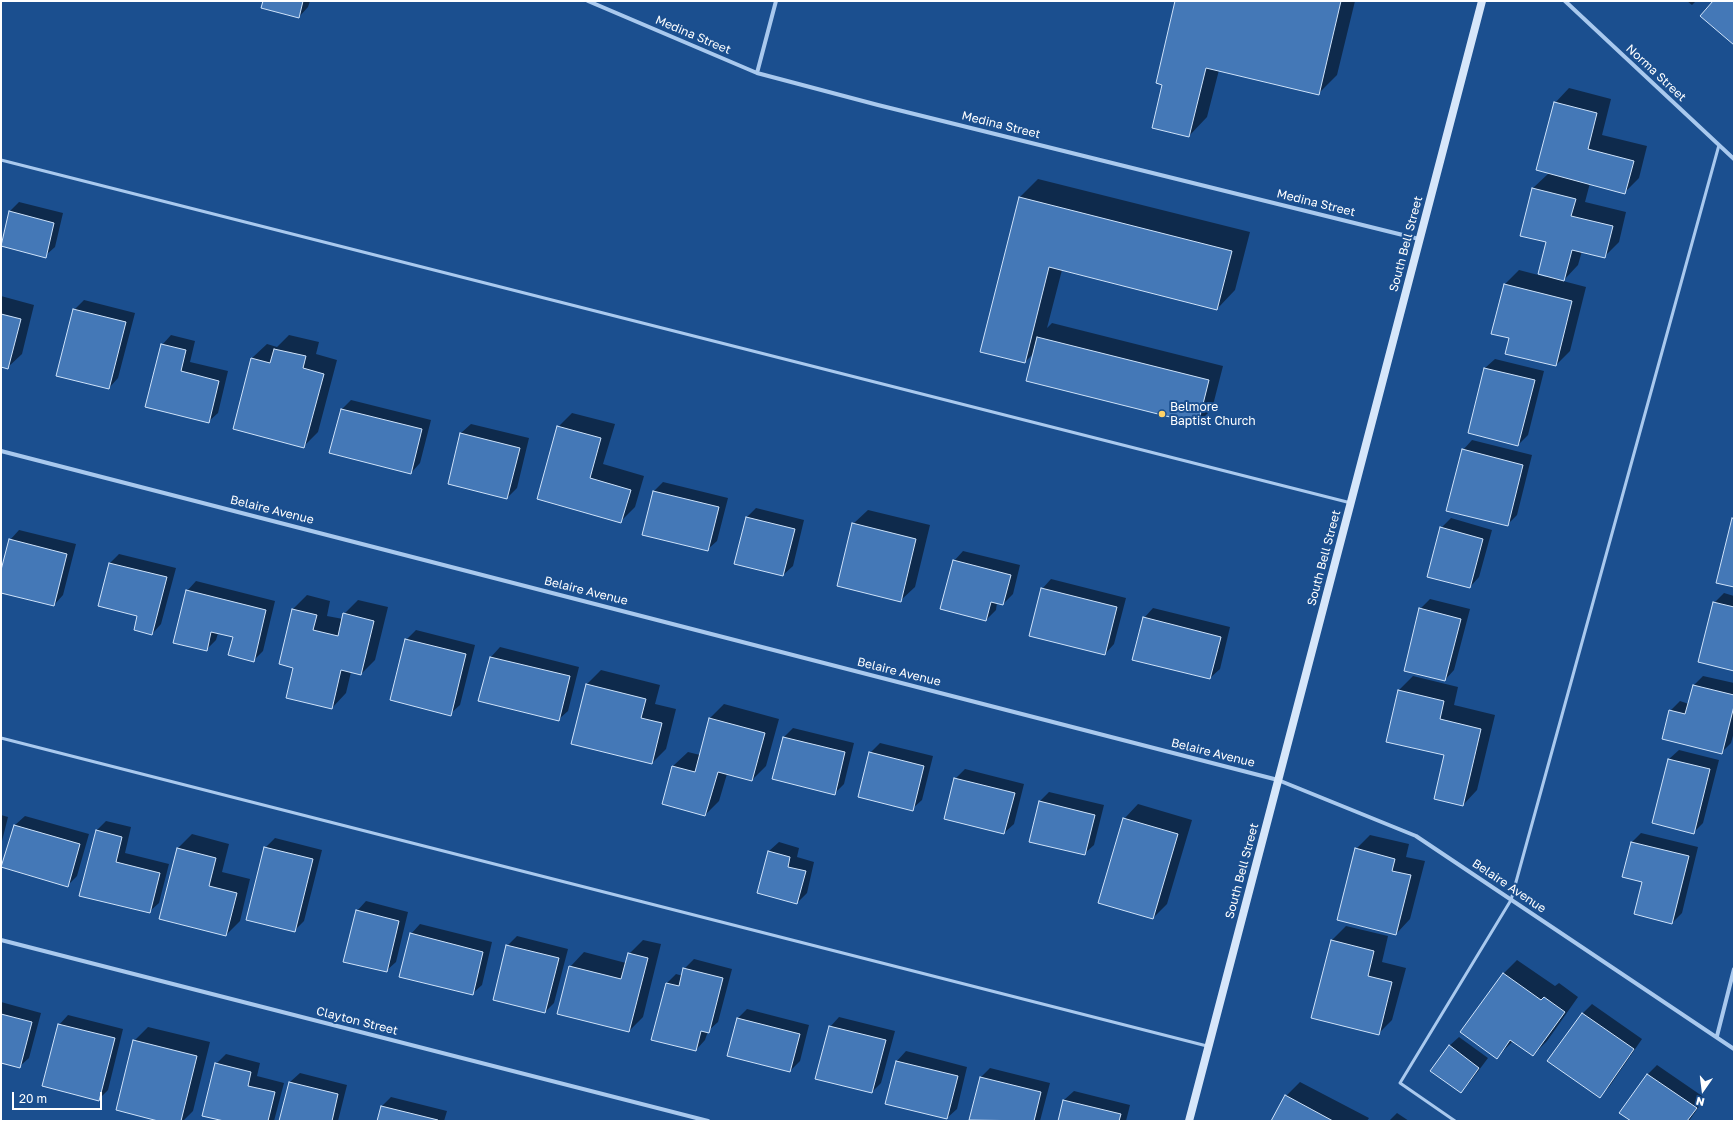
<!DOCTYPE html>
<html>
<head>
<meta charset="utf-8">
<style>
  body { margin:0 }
  #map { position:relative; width:1735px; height:1122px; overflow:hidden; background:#1b4f8f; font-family:"Golos Text",sans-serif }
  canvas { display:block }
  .frame { position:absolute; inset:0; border:2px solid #fff; pointer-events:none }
  .north { position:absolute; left:1683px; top:1070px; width:40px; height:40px; -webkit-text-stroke:3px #1b4f8f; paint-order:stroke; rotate:194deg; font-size:11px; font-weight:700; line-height:16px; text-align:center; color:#fff }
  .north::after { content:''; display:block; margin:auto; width:14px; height:18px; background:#fff; clip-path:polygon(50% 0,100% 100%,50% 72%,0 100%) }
  .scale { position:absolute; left:12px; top:1092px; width:90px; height:18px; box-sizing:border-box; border:2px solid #fff; border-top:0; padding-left:5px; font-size:12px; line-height:14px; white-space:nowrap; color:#fff; -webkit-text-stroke:3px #1b4f8f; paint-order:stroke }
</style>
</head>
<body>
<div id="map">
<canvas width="1735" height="1122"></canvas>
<div class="frame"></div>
<div class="north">N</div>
<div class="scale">20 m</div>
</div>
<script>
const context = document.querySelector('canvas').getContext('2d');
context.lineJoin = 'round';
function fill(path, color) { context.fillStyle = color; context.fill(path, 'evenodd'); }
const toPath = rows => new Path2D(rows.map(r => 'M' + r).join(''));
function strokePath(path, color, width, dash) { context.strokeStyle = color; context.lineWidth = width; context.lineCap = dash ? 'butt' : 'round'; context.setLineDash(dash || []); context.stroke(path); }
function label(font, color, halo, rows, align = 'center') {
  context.font = font + ' "Golos Text",sans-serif'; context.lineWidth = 4; context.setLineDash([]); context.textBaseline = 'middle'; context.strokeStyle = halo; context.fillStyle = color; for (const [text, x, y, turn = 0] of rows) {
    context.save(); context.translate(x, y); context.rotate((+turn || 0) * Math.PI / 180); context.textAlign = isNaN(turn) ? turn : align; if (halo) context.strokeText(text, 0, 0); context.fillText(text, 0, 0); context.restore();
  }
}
const shadow = toPath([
  [264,1,310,1,308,7,299,17],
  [1176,1,1355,1,1337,75,1319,93,1219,70,1207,117,1189,136,1163,84],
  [1687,1,1696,1,1692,5],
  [1569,88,1611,99,1602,135,1647,146,1639,178,1625,192,1590,183,1585,202,1626,212,1619,242,1604,257,1582,251,1578,265,1563,281,1586,287,1570,351,1556,365,1511,338,1505,284,1519,270,1546,277,1548,241,1533,188,1549,173,1555,103],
  [1038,179,1250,232,1235,290,1217,309,1062,270,1047,328,1052,323,1223,366,1212,409,1198,423,1034,353,1025,362,1020,197],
  [19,202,63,213,55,247,45,256,1,245,9,212],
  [1,296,34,305,22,354,7,368,1,366],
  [84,300,135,313,118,378,109,388,74,310],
  [171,335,195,341,190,362,228,371,218,413,208,422,162,345],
  [289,335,319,342,316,354,337,360,318,432,304,446,252,358,267,344,277,347],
  [1495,359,1544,371,1528,435,1518,445,1469,433,1485,368],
  [351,400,431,420,420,463,411,473,341,410],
  [572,413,615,424,603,464,644,476,635,507,621,521,538,498,558,427],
  [471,424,529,438,517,488,507,498,449,483,461,433],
  [1472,440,1532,455,1517,515,1507,525,1463,450],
  [663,482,728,498,717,541,707,550,643,534,654,491],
  [756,508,804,520,793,566,783,575,747,517],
  [868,510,930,525,915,587,900,601,853,524],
  [1451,518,1492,530,1479,577,1470,587,1441,528],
  [19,530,76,544,63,595,54,605,1,592,1,574,10,540],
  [963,551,1020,565,1013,594,1003,604,997,602,996,610,986,620,954,561],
  [119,554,176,568,161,624,152,634,139,616,99,606,110,563],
  [1051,579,1126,598,1114,644,1105,654,1042,589],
  [196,581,275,601,263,651,253,661,234,637,218,633,216,640,206,650,187,591],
  [1724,593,1734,596,1734,670,1714,603],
  [307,595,330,601,327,616,343,619,344,614,358,600,388,607,375,660,361,674,351,672,346,693,332,708,295,667,293,609],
  [1430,599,1470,609,1454,670,1445,680,1420,609],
  [1153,608,1230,627,1220,669,1210,678,1144,618],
  [416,630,475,645,460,705,450,714,406,640],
  [500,647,579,667,568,711,558,720,480,701,491,657],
  [601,670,660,685,655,704,676,709,666,749,652,763,586,685],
  [1413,676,1458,687,1454,705,1495,715,1477,790,1463,805,1446,754,1399,690],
  [1703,676,1734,683,1734,732,1731,743,1722,752,1670,711,1680,701,1689,704,1694,685],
  [724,704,779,719,766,766,752,780,727,774,719,801,705,815,663,804,673,766,688,752,700,755,710,718],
  [793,728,854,743,844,784,834,794,784,737],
  [880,743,933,756,922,800,912,809,870,753],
  [1679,750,1719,760,1703,823,1693,833,1654,823,1669,759],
  [965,769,1024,784,1014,824,1004,833,955,779],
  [1049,792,1104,805,1094,845,1084,854,1040,801],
  [1138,804,1192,820,1167,904,1153,918,1124,819],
  [1,815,8,817,1,845],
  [25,816,89,834,77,876,67,886,2,867,15,825],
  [106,821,131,827,125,853,169,864,159,903,149,912,80,895,96,831],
  [1641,833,1698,847,1682,913,1672,923,1643,881,1632,842],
  [192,834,229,844,222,872,250,879,240,921,226,935,177,849],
  [1370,835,1409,844,1406,857,1425,861,1410,919,1396,934,1356,849],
  [275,838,322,850,304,921,294,931,265,848],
  [779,842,799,848,797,857,814,862,807,893,797,903,769,851],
  [366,901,408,912,396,962,386,971,357,911],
  [420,924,492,942,482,985,472,994,411,934],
  [1346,926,1388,936,1382,962,1406,968,1392,1020,1378,1034,1313,1018,1332,940],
  [517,936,568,949,554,1003,545,1012,507,946],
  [643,940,661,944,643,1017,629,1031,570,967,584,952,626,963,629,954],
  [694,959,732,969,718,1022,708,1031,705,1040,696,1050,666,984,676,974,683,976,684,969],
  [1517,960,1555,986,1559,983,1578,997,1547,1041,1533,1055,1513,1041,1497,1057,1503,974],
  [1,1002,41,1013,29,1058,19,1067,1,1062],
  [1592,1004,1642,1039,1609,1087,1599,1096,1582,1014],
  [747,1009,809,1025,800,1061,790,1071,737,1019],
  [68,1015,123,1029,108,1090,99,1099,59,1025],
  [839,1017,895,1031,881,1083,872,1092,830,1027],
  [148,1027,210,1042,193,1111,183,1121,162,1121,134,1041],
  [1459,1037,1488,1058,1470,1082,1461,1092,1449,1046],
  [906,1051,967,1067,957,1109,947,1118,886,1103,897,1061],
  [226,1054,260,1063,257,1076,284,1083,274,1121,228,1121,216,1064],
  [1657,1065,1705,1098,1689,1121,1633,1121,1621,1113,1648,1074],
  [990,1068,1050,1083,1040,1121,977,1121,970,1119,981,1077],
  [300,1073,347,1085,338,1121,281,1121,290,1082],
  [1300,1082,1369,1118,1367,1121,1272,1121,1286,1096],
  [1074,1091,1130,1105,1126,1121,1059,1121,1064,1100],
  [391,1097,447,1111,444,1121,378,1121,382,1106],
  [1397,1113,1409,1121,1389,1121]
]);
const building = toPath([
  [263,1,303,1,299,18,261,8,263,1],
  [1175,1,1341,1,1319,95,1206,68,1189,137,1152,128,1162,85,1156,83,1175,1],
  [1713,1,1734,1,1734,45,1700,16,1713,1],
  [1554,102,1597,113,1588,149,1634,161,1625,194,1536,170,1554,102],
  [1532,188,1576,199,1571,216,1613,226,1605,258,1572,250,1564,281,1538,274,1546,242,1520,236,1532,188],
  [1019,197,1232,251,1217,310,1049,267,1025,363,980,352,1019,197],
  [9,211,54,223,46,258,1,246,9,211],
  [1504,284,1572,301,1556,366,1505,354,1509,338,1491,334,1504,284],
  [73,309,126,322,109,389,56,376,73,309],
  [1,314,21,319,8,369,1,367,1,314],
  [1037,337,1209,380,1198,424,1026,381,1037,337],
  [161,344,186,350,181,371,219,381,209,423,145,407,161,344],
  [274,349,306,356,303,368,324,374,304,448,233,429,251,358,270,363,274,349],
  [1484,368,1535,380,1518,446,1468,433,1484,368],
  [341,409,422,429,411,474,329,453,341,409],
  [557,426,601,438,590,478,631,490,621,523,537,499,557,426],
  [460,433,520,448,507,499,448,484,460,433],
  [1462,449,1523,465,1508,526,1446,511,1462,449],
  [653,491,719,507,708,551,642,535,653,491],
  [746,517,795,529,783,576,734,564,746,517],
  [1732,518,1734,519,1734,587,1716,583,1732,518],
  [852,523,916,539,901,602,837,586,852,523],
  [1440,527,1483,539,1470,588,1427,577,1440,527],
  [9,539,67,554,54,606,1,593,1,570,9,539],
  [953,560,1011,575,1003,605,991,602,986,621,940,609,953,560],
  [109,563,167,577,152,635,134,630,137,616,98,606,109,563],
  [1041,588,1117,607,1105,655,1029,636,1041,588],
  [186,590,266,610,254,662,228,655,233,637,211,632,207,651,173,643,186,590],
  [1713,602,1734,607,1734,671,1698,662,1713,602],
  [1419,608,1461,619,1445,681,1404,671,1419,608],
  [292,609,317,615,313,630,338,636,343,613,374,621,361,675,341,670,332,709,286,698,293,668,279,664,292,609],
  [1143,617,1221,637,1210,679,1132,660,1143,617],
  [405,639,466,654,451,716,390,700,405,639],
  [490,657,570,676,559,721,478,701,490,657],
  [586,684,646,699,641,718,662,723,652,764,571,744,586,684],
  [1693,685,1734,695,1734,706,1722,754,1662,739,1669,710,1685,714,1693,685],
  [1398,690,1444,701,1440,719,1481,729,1463,806,1434,799,1444,755,1386,742,1398,690],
  [709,718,765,733,752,781,718,772,705,816,662,804,672,766,695,772,709,718],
  [783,737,845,752,835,795,772,779,783,737],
  [869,752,924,766,913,811,858,797,869,752],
  [1668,759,1710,769,1694,834,1652,823,1668,759],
  [954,778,1015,793,1004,834,944,819,954,778],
  [1039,801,1095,815,1085,855,1029,842,1039,801],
  [1123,818,1178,834,1153,919,1098,903,1123,818],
  [14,825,80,844,68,887,1,867,14,825],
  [96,830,122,837,116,862,160,873,150,913,79,896,96,830],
  [1631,842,1689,856,1672,924,1634,914,1642,882,1622,877,1631,842],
  [264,847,313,859,295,932,246,920,264,847],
  [177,848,216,858,209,886,237,893,226,936,159,919,177,848],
  [1355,848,1395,859,1392,871,1411,875,1396,935,1337,920,1355,848],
  [768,851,790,857,788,867,806,871,797,904,757,893,768,851],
  [356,910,399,921,387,972,343,962,356,910],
  [410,933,483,952,473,995,399,977,410,933],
  [1331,940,1374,951,1368,976,1392,982,1379,1035,1311,1018,1331,940],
  [506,945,559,958,545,1013,493,1000,506,945],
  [628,953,648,958,629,1032,557,1014,569,966,621,979,628,953],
  [683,968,723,978,709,1033,701,1031,696,1051,651,1040,666,983,679,986,683,968],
  [1503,973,1541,1000,1544,997,1565,1012,1533,1056,1510,1040,1497,1059,1460,1032,1503,973],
  [1582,1013,1634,1049,1600,1098,1547,1061,1582,1013],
  [1,1014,32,1022,20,1068,1,1063,1,1014],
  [737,1018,800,1034,790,1072,727,1056,737,1018],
  [58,1024,115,1038,99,1101,42,1086,58,1024],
  [829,1026,886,1040,872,1093,815,1079,829,1026],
  [133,1040,197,1056,181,1121,158,1121,116,1110,133,1040],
  [1449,1045,1479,1068,1461,1093,1430,1071,1449,1045],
  [896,1061,958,1076,947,1119,885,1104,896,1061],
  [215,1063,251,1072,248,1086,275,1092,268,1121,224,1121,202,1116,215,1063],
  [1647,1074,1697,1108,1687,1121,1631,1121,1619,1113,1647,1074],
  [980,1077,1041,1092,1034,1121,969,1120,980,1077],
  [289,1082,338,1094,332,1121,279,1121,289,1082],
  [1285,1095,1333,1121,1271,1121,1285,1095],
  [1063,1100,1121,1114,1119,1121,1058,1121,1063,1100],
  [381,1106,438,1120,438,1121,377,1121,381,1106]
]);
const lane = toPath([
  [1,160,1351,503],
  [1,738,1207,1046],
  [1455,1121,1400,1083,1511,900,1719,145]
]);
const street = toPath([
  [588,1,757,73,878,105,1419,239],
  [1565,1,1734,159],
  [757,73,776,1],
  [1,451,1278,780,1416,836,1734,1049],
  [1,940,708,1121],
  [1717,1036,1734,969]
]);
const secondary = toPath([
  [1189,1121,1482,1]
]);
const markers = [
  [1162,414,4,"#ffd166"]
];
const streetNames = [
  ["Medina Street",693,35,23],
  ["Norma Street",1656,73,43],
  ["Medina Street",1001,125,14],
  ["Medina Street",1316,203,14],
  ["South Bell Street",1406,244,-75],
  ["Belaire Avenue",272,510,14],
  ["South Bell Street",1324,558,-75],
  ["Belaire Avenue",586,591,14],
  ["Belaire Avenue",899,672,14],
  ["Belaire Avenue",1213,753,14],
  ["South Bell Street",1242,871,-75],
  ["Belaire Avenue",1509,886,34],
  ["Clayton Street",357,1021,14]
];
const poiNames = [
  ["Belmore",1170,407],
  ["Baptist Church",1170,421]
];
fill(shadow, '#0007');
fill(building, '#4478b7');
strokePath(building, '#cfe3fa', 1);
strokePath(lane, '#a9c9ee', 3);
strokePath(street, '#a9c9ee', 4);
strokePath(secondary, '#d6e6fa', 8);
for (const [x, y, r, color] of markers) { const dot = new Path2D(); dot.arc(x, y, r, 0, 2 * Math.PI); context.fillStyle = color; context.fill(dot); strokePath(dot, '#1b4f8f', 1.5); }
label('12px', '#fff', '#1b4f8f', streetNames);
label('12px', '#fff', '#1b4f8f', poiNames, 'left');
</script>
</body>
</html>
